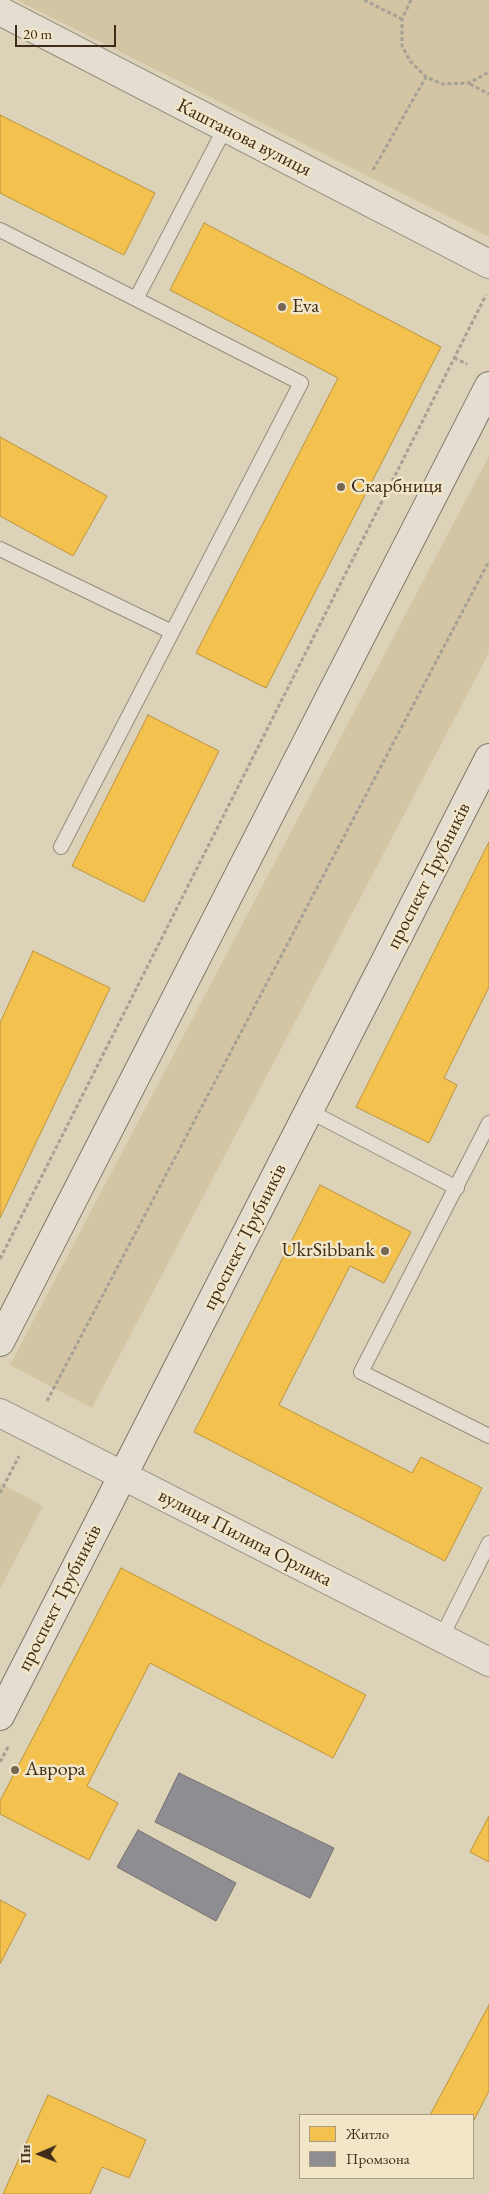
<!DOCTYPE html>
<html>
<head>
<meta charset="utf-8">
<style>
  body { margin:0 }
  #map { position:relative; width:489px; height:2194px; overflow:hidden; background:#dbd2b8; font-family:"EB Garamond",serif }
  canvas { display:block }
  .legend { position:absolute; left:299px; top:2114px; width:175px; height:65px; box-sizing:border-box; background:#f1e6c8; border:1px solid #aa9b82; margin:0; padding:6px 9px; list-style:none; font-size:15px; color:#3f2b1a }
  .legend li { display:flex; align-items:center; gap:10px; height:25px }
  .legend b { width:25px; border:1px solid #aa9b82 }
  .north { position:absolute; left:15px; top:2129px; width:50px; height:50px; -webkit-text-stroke:4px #f1e6c8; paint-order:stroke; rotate:269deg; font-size:14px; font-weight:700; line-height:20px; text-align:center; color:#3f2b1a }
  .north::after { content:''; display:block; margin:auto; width:18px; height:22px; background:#3f2b1a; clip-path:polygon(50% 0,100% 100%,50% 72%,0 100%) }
  .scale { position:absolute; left:15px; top:25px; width:101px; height:22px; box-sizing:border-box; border:2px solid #3f2b1a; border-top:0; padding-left:6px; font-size:15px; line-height:18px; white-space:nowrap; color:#3f2b1a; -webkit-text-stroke:4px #f1e6c8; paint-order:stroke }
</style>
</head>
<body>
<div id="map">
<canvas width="489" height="2194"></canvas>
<ul class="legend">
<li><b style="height:14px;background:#f2c14e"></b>Житло</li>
<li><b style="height:14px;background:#8d8d92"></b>Промзона</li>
</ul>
<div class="north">Пн</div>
<div class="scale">20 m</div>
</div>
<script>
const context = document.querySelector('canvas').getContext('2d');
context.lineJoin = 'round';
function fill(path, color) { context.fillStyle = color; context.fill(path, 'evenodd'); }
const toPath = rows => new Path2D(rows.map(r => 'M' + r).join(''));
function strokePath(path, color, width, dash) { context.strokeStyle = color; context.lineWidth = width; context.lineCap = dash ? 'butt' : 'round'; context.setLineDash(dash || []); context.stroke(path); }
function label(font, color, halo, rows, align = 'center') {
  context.font = font + ' "EB Garamond",serif'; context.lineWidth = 5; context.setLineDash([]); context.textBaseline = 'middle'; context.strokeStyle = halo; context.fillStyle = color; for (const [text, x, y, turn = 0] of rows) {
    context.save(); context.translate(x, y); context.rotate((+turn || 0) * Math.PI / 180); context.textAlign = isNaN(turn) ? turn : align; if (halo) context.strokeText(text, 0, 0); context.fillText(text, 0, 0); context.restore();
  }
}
const green = toPath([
  [17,0,489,0,489,237],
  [489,456,489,653,92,1408,10,1365],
  [0,1483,43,1506,0,1589]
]);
const homes = toPath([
  [0,115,155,193,124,255,0,193,0,115],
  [204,223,441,347,266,688,196,653,338,378,170,290,204,223],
  [0,437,107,496,73,556,0,516,0,437],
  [148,715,219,751,144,902,72,866,148,715],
  [489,842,489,987,444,1078,457,1085,429,1143,356,1107,489,842],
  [33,951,110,988,0,1218,0,1023,33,951],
  [320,1185,411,1232,384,1283,350,1266,279,1405,412,1473,421,1457,482,1488,445,1561,194,1432,320,1185],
  [121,1568,366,1695,333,1758,150,1663,87,1786,118,1803,89,1860,0,1814,0,1801,121,1568],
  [489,1816,489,1862,470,1852,489,1816],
  [0,1900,26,1914,0,1964,0,1900],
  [489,2005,489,2091,473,2122,473,2115,430,2115,489,2005],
  [48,2095,146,2140,129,2178,102,2167,90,2194,3,2194,48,2095]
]);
const industry = toPath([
  [179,1773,334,1848,310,1898,155,1822,179,1773],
  [138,1830,236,1883,216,1921,117,1867,138,1830]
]);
const path = toPath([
  [364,0,402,19],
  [411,0,402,19,402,46,410,61,426,77,442,84,469,83,489,72],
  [470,84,489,94],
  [373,170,426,77],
  [454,358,467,364],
  [0,1259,486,295],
  [47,1401,489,561],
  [0,1493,19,1456],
  [0,1762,8,1747]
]);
const lane = toPath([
  [0,230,301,383,61,847],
  [136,299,225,128],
  [0,549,172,632],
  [309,1111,457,1188],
  [489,1123,361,1372,489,1436],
  [441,1638,489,1543]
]);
const street = toPath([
  [0,11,489,264],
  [0,1413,489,1662]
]);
const secondary = toPath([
  [0,1342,489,386],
  [0,1716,489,758]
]);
const markers = [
  [282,307,5,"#766551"],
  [341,487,5,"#766551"],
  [385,1251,5,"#766551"],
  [15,1770,5,"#766551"]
];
const streetNames = [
  ["Каштанова вулиця",244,138,27],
  ["проспект Трубників",429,876,-63],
  ["проспект Трубників",245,1237,-63],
  ["вулиця Пилипа Орлика",245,1538,27],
  ["проспект Трубників",60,1598,-63]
];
const poiNames = [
  ["Eva",292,307],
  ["Скарбниця",351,487],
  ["UkrSibbank",375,1251,"right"],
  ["Аврора",25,1770]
];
fill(green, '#d3c5a3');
fill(homes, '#f2c14e');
strokePath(homes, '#bc943e', 1);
fill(industry, '#8d8d92');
strokePath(industry, '#76706e', 1);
strokePath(lane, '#958d7d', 16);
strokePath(street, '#958d7d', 30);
strokePath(secondary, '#7f7768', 30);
strokePath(path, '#a6a195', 3, [4, 2.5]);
strokePath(lane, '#e3ded1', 14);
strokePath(street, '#e3ded1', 28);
strokePath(secondary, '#e3ded1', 28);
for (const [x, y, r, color] of markers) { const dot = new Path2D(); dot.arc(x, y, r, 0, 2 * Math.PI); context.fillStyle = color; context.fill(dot); strokePath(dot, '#f1e6c8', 2); }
label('20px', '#3f2b1a', '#f1e6c8', streetNames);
label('20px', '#3f2b1a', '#f1e6c8', poiNames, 'left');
</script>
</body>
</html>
